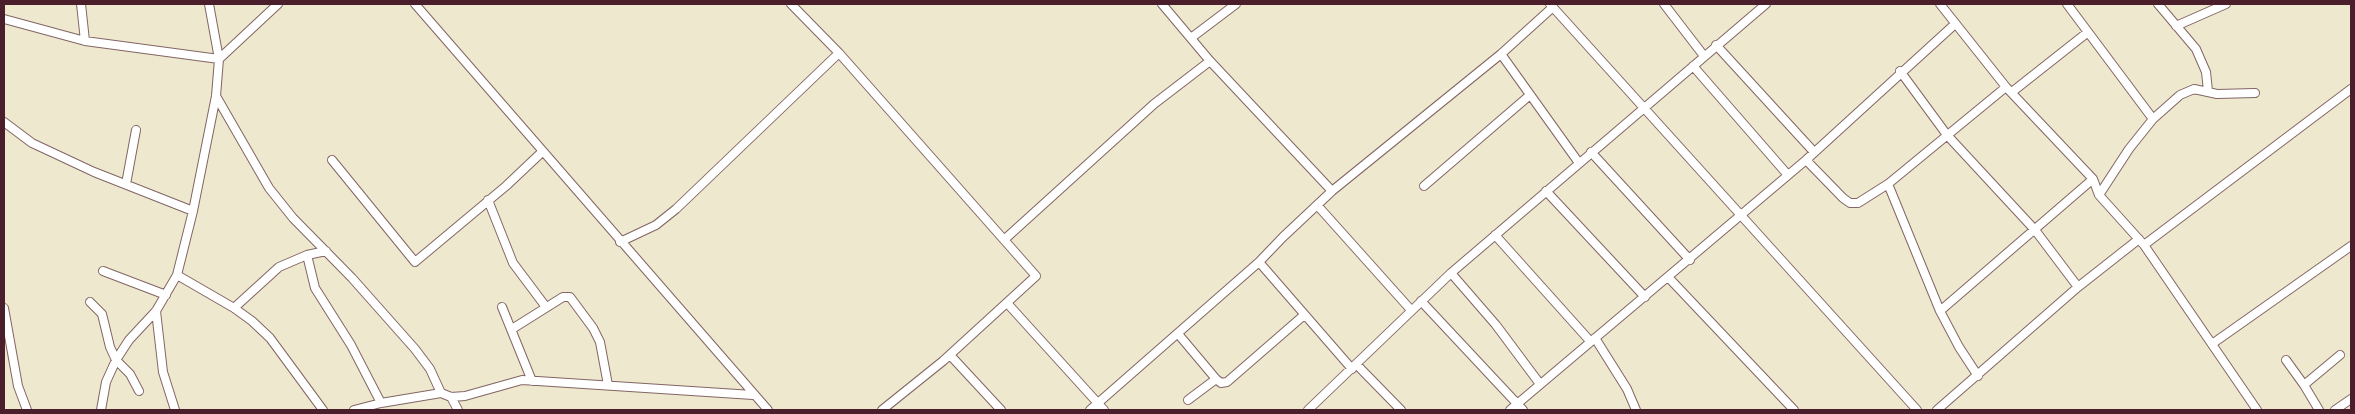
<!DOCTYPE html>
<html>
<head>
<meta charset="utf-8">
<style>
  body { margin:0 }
  #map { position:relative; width:2355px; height:414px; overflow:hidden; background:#eee8cf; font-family:Delius,sans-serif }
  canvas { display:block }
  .frame { position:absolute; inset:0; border:5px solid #4a1f2b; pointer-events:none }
</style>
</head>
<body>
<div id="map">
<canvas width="2355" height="414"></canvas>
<div class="frame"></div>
</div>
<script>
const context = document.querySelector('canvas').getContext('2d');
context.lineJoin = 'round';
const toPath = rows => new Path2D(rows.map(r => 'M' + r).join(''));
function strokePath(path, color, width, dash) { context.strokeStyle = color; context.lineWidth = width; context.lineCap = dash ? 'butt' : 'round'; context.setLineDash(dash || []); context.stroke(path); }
const minor = toPath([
  [81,4,85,41],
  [415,4,768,410],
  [791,4,839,53,1036,276,943,361,882,410],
  [1162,4,1210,61,1332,191],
  [1550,4,1917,410],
  [1664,4,1704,56],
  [1940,4,2006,87,2093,179,2099,195,2144,245,2257,410],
  [2067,4,2153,119],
  [2158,4,2196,49,2206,72,2208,91],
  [4,19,85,41,219,59,278,4],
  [2176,26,2226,4],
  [1191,38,1236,4],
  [1716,45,1814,152],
  [1501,54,1579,163],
  [1693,66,1787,174],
  [1900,71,1947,135,2035,230,2078,287],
  [2012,92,2088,32],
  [216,96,269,188,293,218,352,278,415,349,430,369,441,393],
  [4,122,32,143,94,172,193,211],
  [1591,152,1690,260],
  [332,160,415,262,506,186,542,152],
  [1806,160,1843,198,1850,203,1858,203,1888,184,2006,87],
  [126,184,136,130],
  [1888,184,1940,311,1959,347,1978,376],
  [1424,186,1530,95],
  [1546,191,1645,297],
  [2099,195,2129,149,2153,119,2180,95,2194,89,2217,94,2255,93],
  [488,200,513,263,546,307],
  [1317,205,1411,310],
  [1495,235,1590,341],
  [1005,239,1154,104,1210,61],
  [620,242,656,225,676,209,839,53],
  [2144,245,2351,89],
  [307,255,315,288,351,345,381,403],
  [1259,262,1352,369],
  [103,271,166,295],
  [1451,273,1496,325,1540,384],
  [177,275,234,308,252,321,270,338,323,410],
  [1668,277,1794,410],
  [1421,301,1523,410],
  [90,302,102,314,110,347,116,360,130,374,139,391],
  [1007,303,1104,410],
  [502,307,532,381],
  [4,308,18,386,27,410],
  [234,308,279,267,307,255,326,251],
  [156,311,163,372,175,410],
  [1940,311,2093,179],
  [512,329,563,297,570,297,593,328,600,342,608,385],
  [1179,335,1216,379,1221,383,1227,382,1303,316],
  [1595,338,1627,389,1636,410],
  [2212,344,2351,246],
  [950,355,1001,410],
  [2286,360,2304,385,2319,410],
  [1356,364,1401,410],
  [2304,385,2340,355],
  [451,397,458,410],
  [1188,400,1216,379],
  [101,410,106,382,116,360,129,340,156,311,177,275,193,211,216,96,219,59,209,4],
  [354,410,381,403,441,393,451,397,465,396,522,380,753,395],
  [1090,410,1259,262,1283,237,1332,191,1501,54,1553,7],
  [1308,410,1451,273,1766,4],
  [1510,410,1806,160,1955,24],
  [1937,410,2078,287,2139,239],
  [2335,410,2351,399]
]);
strokePath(minor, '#836564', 10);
strokePath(minor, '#fff', 8);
</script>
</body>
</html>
